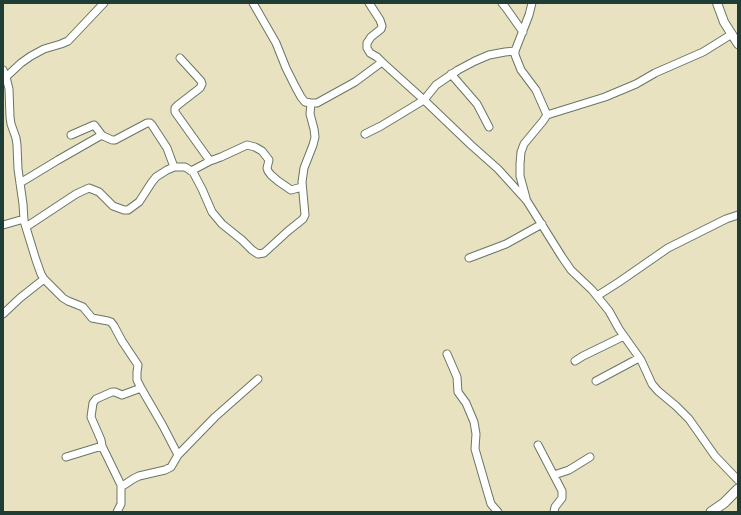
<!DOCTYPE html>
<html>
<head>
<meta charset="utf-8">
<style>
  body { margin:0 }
  #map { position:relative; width:741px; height:515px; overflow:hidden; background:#e9e2c1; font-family:"Playpen Sans",sans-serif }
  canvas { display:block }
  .frame { position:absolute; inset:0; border:4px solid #1f3d34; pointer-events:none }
</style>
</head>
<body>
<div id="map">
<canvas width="741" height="515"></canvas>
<div class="frame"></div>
</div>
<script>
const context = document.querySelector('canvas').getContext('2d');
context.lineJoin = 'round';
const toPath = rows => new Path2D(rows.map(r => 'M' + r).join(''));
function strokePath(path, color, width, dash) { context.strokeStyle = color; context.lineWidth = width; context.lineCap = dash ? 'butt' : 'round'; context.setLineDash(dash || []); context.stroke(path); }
const minor = toPath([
  [253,3,276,43,286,68,295,86,301,97,305,102,311,103,317,103,355,82,382,62,424,100,471,145,498,169,527,201,562,257,571,270,592,290,609,311,619,329,641,360,652,384,658,391,676,406,689,419,715,456,738,480],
  [369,3,380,20,382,26,381,29,371,37,367,43,367,48,370,53,377,57,382,62],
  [502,3,506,8,523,32],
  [180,58,201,81,202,84,200,88,178,105,175,108,175,112,210,161],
  [3,70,6,77,9,89,10,117,11,124,16,138,17,145,18,169,23,204,24,221,36,260,41,274,44,279,20,298,3,314],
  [451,74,477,104,489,127],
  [6,77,21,63,31,56,44,49,61,44,68,41,104,3],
  [547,115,605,97,636,84,655,73,703,52,732,34],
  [365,134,381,126,424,100,436,85,458,70,475,61,489,55,505,52,515,51],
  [101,135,112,140,115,140,147,123,150,123,152,125,167,148,174,167],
  [191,171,210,161,221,157,247,145,255,147,262,151,269,160,267,168,268,171,271,175,278,181,291,190,302,187],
  [20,183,58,160,100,136,101,134,95,126,94,125,71,135],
  [526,198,520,176,520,164,521,152,524,144,543,121,547,115,536,90,521,70,515,55,515,51,529,15,532,3],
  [3,225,24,219],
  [26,227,76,194,89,188,99,192,113,206,124,210,128,210,139,202,152,182,156,177,167,170,174,167,185,167,193,172,202,189,212,212,222,224,242,240,252,250,258,254,264,253,288,231,303,219,305,215,302,182,304,168,313,145,315,137,314,129,310,114,311,103],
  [469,258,506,244,542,224],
  [44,279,63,298,68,301,83,307,92,318,108,321,111,322,114,326,122,341,138,365,137,372,137,380,141,388,163,426,178,455],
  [597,296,619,282,668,248,726,219,738,215],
  [447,354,457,377,458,392,466,403,474,422,476,434,475,449,488,494,491,504,498,512],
  [575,361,583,356,624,336],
  [596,381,639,358],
  [538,445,562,491,562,498,555,507,554,512],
  [102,446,101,440,91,417,93,403,96,399,112,392,115,392,122,395,141,388],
  [66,457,102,446,121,485,124,485,133,479,139,476,165,470,171,467,178,455,215,417,258,379],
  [554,475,569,470,590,457],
  [117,512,121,504,121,485]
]);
const tertiary = toPath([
  [717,3,724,22,738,44]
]);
const secondary = toPath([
  [711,512,724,503,738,489]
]);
strokePath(minor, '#667765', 9);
strokePath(tertiary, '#667765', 10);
strokePath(secondary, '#667765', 11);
strokePath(minor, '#fff', 7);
strokePath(tertiary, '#fff', 8);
strokePath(secondary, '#fff', 9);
</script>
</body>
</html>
